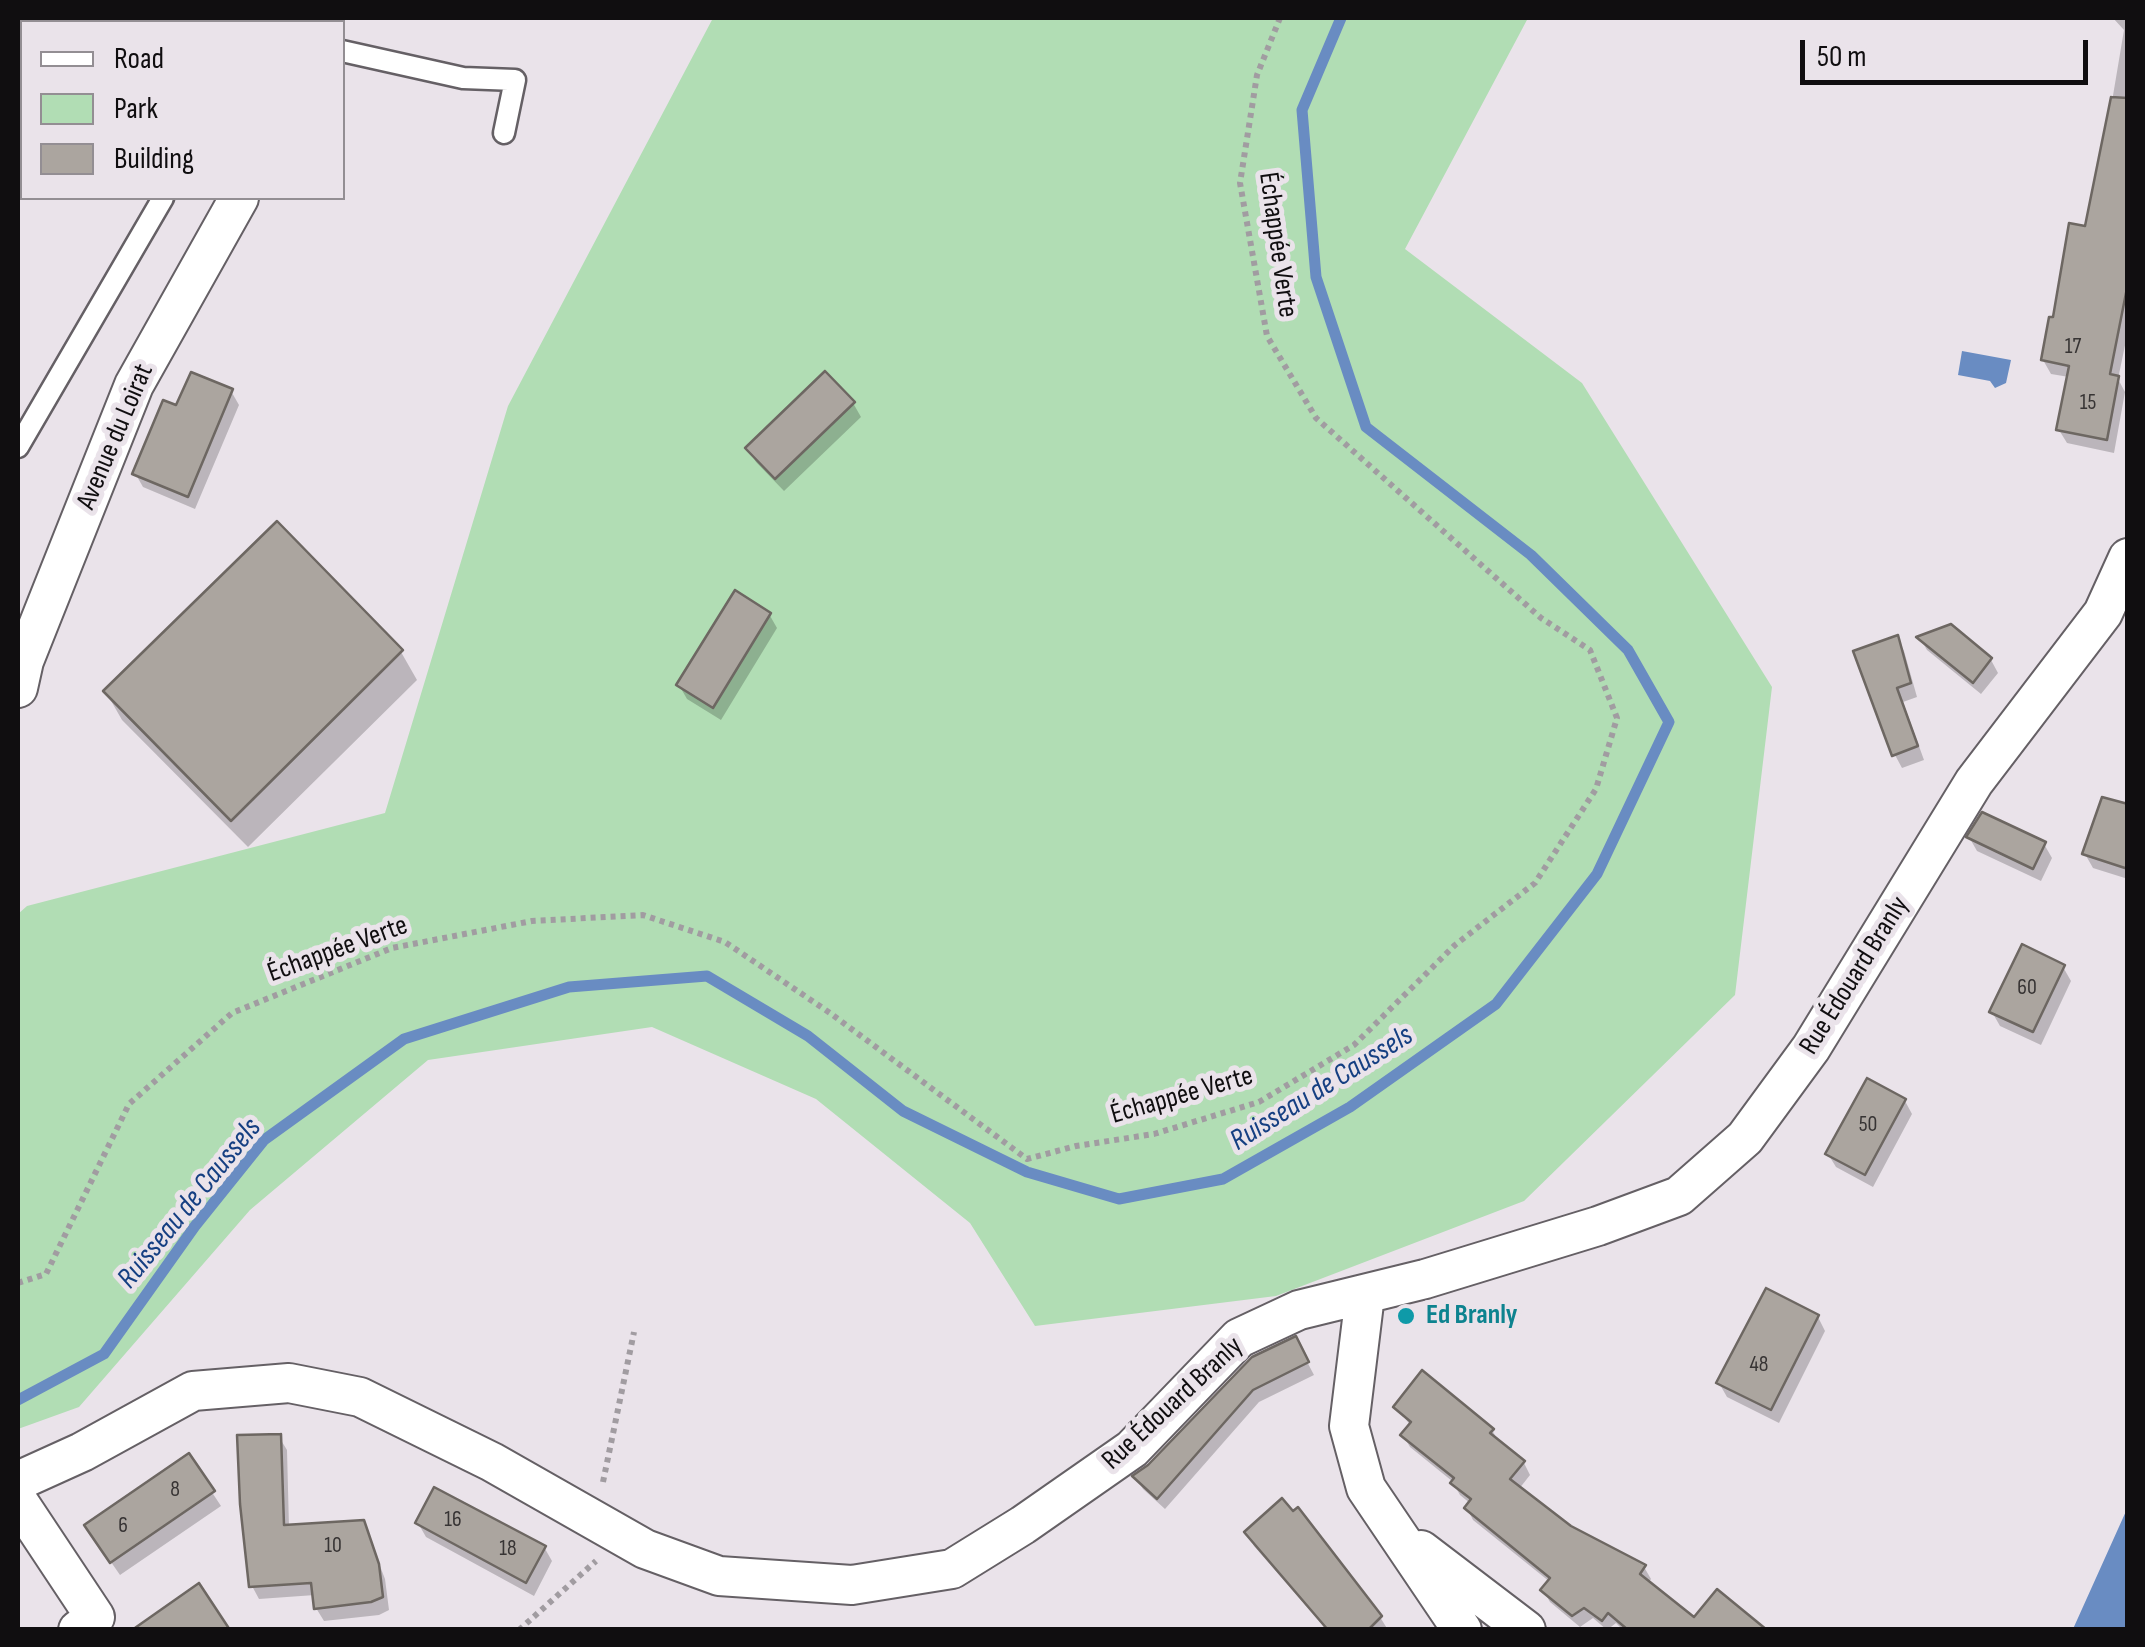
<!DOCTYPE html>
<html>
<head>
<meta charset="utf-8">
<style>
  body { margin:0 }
  #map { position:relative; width:2145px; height:1647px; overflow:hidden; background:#eae3ea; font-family:"Sofia Sans Condensed",sans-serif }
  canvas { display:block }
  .frame { position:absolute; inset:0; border:20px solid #100e10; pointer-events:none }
  .legend { position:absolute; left:20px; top:20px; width:325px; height:180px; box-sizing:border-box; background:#eae3ea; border:2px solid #938e93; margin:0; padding:12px 18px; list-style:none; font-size:30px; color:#100e10 }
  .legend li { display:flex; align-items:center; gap:20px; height:50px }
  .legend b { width:50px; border:2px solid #938e93 }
  .scale { position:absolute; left:1800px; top:40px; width:288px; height:45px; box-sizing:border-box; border:5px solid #100e10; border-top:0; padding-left:12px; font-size:30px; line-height:35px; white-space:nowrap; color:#100e10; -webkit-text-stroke:8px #eae3ea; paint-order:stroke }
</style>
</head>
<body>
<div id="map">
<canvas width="2145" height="1647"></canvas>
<div class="frame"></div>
<ul class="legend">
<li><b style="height:12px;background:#fff"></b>Road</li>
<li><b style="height:28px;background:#b1ddb4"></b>Park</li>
<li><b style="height:28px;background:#aba59f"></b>Building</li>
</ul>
<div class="scale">50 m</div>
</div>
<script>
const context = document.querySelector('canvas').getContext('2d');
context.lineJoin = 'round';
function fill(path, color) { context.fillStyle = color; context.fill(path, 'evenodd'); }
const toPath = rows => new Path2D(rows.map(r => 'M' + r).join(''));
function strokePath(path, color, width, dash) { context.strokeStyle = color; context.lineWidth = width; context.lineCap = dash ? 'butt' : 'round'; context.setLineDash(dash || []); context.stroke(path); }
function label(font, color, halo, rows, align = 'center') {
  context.font = font + ' "Sofia Sans Condensed",sans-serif'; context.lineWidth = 10; context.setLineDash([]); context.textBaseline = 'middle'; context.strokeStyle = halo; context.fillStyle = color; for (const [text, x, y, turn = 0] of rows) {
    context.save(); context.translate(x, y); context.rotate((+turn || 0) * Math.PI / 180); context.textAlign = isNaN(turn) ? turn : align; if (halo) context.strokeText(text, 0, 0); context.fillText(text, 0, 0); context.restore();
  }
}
const green = toPath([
  [713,18,1528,18,1405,249,1582,383,1772,687,1735,995,1524,1201,1276,1296,1035,1326,970,1223,816,1099,652,1027,428,1060,250,1210,79,1407,18,1429,18,914,27,906,385,813,508,406]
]);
const water = toPath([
  [1962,351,2011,360,2006,383,1995,388,1990,381,1958,375],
  [2127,1509,2127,1629,2073,1629]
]);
const shadow = toPath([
  [2113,18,2128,18,2128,331,2118,379,2125,392,2114,453,2067,443,2059,430,2069,377,2051,374,2043,360,2087,228,2101,167,2124,30],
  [231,391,239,405,195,509,143,487,135,473,178,408],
  [853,403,861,417,784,491,756,462,748,449],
  [769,614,777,628,721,720,687,699,679,685],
  [1897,638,1904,651,1917,697,1903,702,1924,760,1902,768,1895,755],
  [1920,638,1991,660,1998,673,1981,694,1927,650],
  [401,652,417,680,248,847,122,720,106,692],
  [2128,807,2128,879,2093,868,2085,854],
  [1969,837,2044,844,2052,858,2041,881,1977,851],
  [2063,967,2071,981,2041,1045,2000,1026,1992,1012],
  [1905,1101,1912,1114,1873,1187,1836,1167,1828,1154],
  [1818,1317,1825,1331,1779,1423,1727,1397,1719,1383],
  [1295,1339,1314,1375,1259,1402,1165,1509,1143,1489,1136,1477],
  [1396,1407,1492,1430,1500,1444,1524,1463,1530,1475,1519,1489,1569,1528,1644,1567,1651,1579,1648,1583,1695,1621,1757,1630,1623,1630,1616,1623,1607,1630,1593,1618,1580,1627,1550,1602,1543,1590,1550,1582,1473,1520,1467,1508,1471,1504,1460,1495,1452,1481,1410,1447,1403,1435,1411,1426],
  [279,1437,287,1450,289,1527,363,1522,385,1579,389,1610,379,1615,324,1621,316,1608,315,1595,259,1599,252,1586],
  [188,1456,221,1506,120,1575,95,1539],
  [418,1523,544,1547,552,1561,534,1596,426,1537],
  [1247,1532,1380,1617,1388,1630,1327,1630,1254,1546]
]);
const stream = toPath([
  [18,1400,104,1354,195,1226,264,1140,404,1039,569,987,707,976,808,1036,903,1111,1027,1172,1119,1199,1223,1179,1350,1107,1496,1004,1597,874,1669,722,1628,650,1531,555,1366,427,1316,277,1302,110,1341,18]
]);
const building = toPath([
  [2111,97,2128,98,2128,283,2110,374,2119,376,2107,440,2056,430,2069,366,2041,360,2049,317,2053,317,2069,223,2085,226,2111,97],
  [825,371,855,402,775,479,745,448,825,371],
  [191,372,233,389,188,497,132,474,163,400,176,405,191,372],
  [277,521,403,650,231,821,103,691,277,521],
  [735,590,771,613,713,708,676,685,735,590],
  [1951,624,1992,658,1973,683,1916,637,1951,624],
  [1898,635,1911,683,1897,688,1918,746,1892,756,1853,651,1898,635],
  [2102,797,2128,804,2128,869,2082,854,2102,797],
  [1982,812,2046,842,2033,869,1966,837,1982,812],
  [2022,944,2065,965,2033,1032,1989,1012,2022,944],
  [1867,1078,1906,1099,1865,1175,1825,1154,1867,1078],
  [1766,1288,1819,1315,1771,1410,1716,1383,1766,1288],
  [1296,1336,1309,1362,1253,1390,1157,1499,1132,1476,1148,1465,1252,1357,1296,1336],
  [1422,1370,1494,1429,1490,1433,1525,1461,1510,1479,1571,1526,1646,1565,1640,1574,1694,1617,1717,1589,1767,1630,1628,1630,1608,1613,1602,1621,1584,1608,1572,1616,1540,1590,1550,1578,1464,1508,1471,1499,1450,1483,1454,1478,1400,1435,1411,1422,1393,1407,1422,1370],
  [281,1434,284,1525,364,1520,379,1564,383,1597,371,1602,314,1609,311,1583,249,1587,240,1504,237,1435,281,1434],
  [189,1453,215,1491,110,1563,84,1525,189,1453],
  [434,1487,546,1546,526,1583,415,1523,434,1487],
  [1282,1498,1293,1511,1298,1507,1382,1616,1368,1630,1328,1630,1244,1532,1282,1498],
  [199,1583,230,1630,132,1630,199,1583]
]);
const path = toPath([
  [18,1283,46,1274,129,1104,232,1013,392,948,532,921,643,915,725,942,830,1013,1027,1159,1076,1146,1154,1134,1259,1102,1354,1045,1455,945,1535,883,1596,789,1617,718,1590,650,1541,618,1316,418,1267,336,1240,183,1257,75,1280,18],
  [603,1482,634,1332],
  [519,1630,596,1561]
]);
const service = toPath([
  [139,18,141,22],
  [342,51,463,78,515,80,504,133],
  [18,447,163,198]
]);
const minor = toPath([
  [289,22,290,18],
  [18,688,24,661,134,385,239,198],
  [1365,1295,1349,1426,1366,1488,1462,1630],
  [18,1481,82,1452,193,1391,289,1383,360,1397,492,1462,645,1549,719,1576,852,1585,952,1569,1023,1525,1132,1449,1239,1338,1299,1310,1425,1279,1598,1226,1679,1196,1745,1138,1811,1048,1974,782,2103,613,2128,558],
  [18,1501,95,1617,78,1630],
  [1421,1550,1526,1630]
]);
const markers = [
  [1406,1316,10,"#0f9aa8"]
];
const numberNames = [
  ["17",2073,347],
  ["15",2088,403],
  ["60",2027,988],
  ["50",1868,1125],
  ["48",1759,1365],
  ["8",175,1490],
  ["16",453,1520],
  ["6",123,1526],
  ["10",333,1546],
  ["18",508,1549]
];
const streetNames = [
  ["Échappée Verte",1277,245,82],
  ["Avenue du Loirat",116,437,-67],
  ["Échappée Verte",338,950,-20],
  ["Rue Édouard Branly",1855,976,-58],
  ["Échappée Verte",1182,1096,-16],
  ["Rue Édouard Branly",1173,1404,-43]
];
const cultureNames = [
  ["Ed Branly",1426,1316]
];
const waterNames = [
  ["Ruisseau de Caussels",1322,1089,-32],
  ["Ruisseau de Caussels",190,1204,-51]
];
fill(green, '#b1ddb4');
fill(water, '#698cc2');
fill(shadow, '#0003');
strokePath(stream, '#698cc2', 11);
fill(building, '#aba59f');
strokePath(building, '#6d6762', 2.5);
strokePath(service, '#656065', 25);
strokePath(minor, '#656065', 42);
strokePath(path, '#a19ca1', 6, [5, 5]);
strokePath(service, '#fff', 20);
strokePath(minor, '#fff', 38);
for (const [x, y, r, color] of markers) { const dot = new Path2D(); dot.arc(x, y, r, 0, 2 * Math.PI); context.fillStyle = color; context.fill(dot); strokePath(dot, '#eae3ea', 4); }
label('22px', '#373434', null, numberNames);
label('28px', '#100e10', '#eae3ea', streetNames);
label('bold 28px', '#0d838f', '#eae3ea', cultureNames, 'left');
label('italic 30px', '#153f82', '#eae3ea', waterNames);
</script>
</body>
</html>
